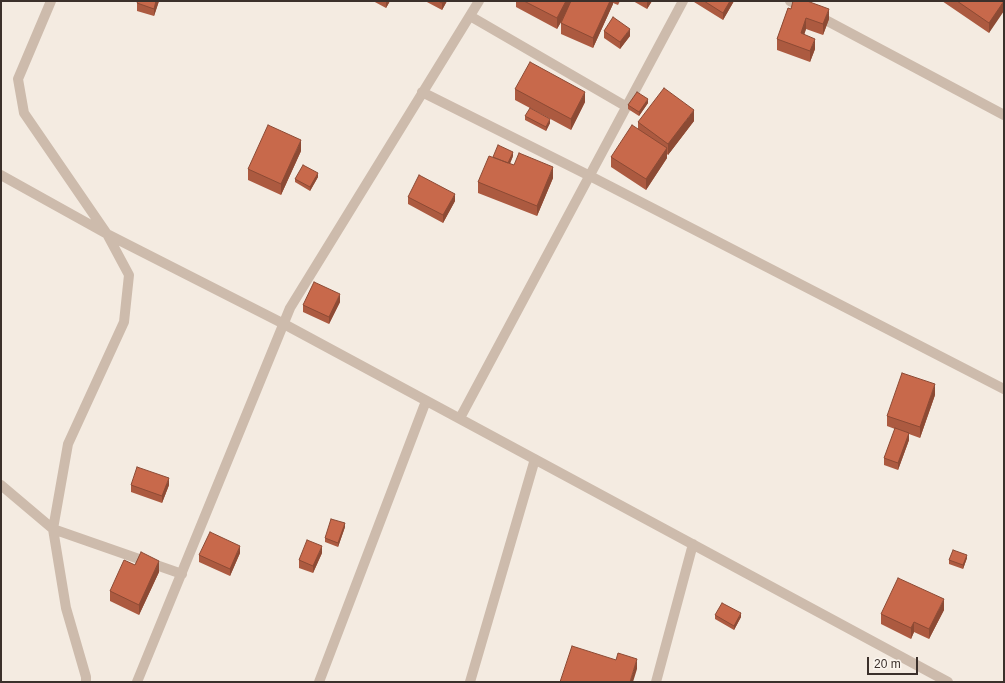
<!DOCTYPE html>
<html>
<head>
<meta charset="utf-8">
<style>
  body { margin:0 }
  #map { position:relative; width:1005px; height:683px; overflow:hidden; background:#f4ebe1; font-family:Helvetica,sans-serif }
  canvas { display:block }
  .frame { position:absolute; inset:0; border:2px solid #3b302b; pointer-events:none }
  .scale { position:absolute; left:867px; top:657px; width:51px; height:18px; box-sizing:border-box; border:2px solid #3b302b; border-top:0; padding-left:5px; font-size:12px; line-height:14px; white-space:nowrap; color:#3b302b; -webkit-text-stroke:3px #fbf5ee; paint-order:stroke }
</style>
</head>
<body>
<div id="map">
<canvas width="1005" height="683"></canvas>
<div class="frame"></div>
<div class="scale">20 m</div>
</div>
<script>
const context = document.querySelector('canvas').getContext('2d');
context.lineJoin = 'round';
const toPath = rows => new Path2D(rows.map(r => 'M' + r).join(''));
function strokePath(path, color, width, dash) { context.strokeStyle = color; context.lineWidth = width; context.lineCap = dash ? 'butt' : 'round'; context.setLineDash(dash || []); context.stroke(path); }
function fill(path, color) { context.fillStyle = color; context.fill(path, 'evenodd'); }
const minor = toPath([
  [51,1,18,79,24,113,107,234,129,275,124,322,68,444,53,529,66,608,86,677,86,682],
  [790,1,1004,115],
  [470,16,627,107],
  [422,92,590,176,1004,389],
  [1,175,107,234,284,324,948,682],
  [460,418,683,1],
  [1,485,53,529,182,574],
  [137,682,290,308,479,1],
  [319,682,426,401],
  [470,682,535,459],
  [656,682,693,544]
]);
const wall = toPath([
  [138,1,159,1,154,16,137,11,137,3],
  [373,1,390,1,386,8],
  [425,1,447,1,442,10],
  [516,1,620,1,618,5,613,3,613,4,593,48,561,34,561,23,563,19,557,29,516,7],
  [633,1,652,1,647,9],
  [694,1,734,1,723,20,694,2],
  [942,1,1004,1,989,33],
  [788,8,829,19,823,35,806,29,804,35,815,49,810,62,777,50,777,39],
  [604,31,630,36,620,49,604,38],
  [515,89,585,102,571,130,515,100],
  [648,103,639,116,628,109,628,105],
  [525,116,550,123,546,131,525,120],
  [694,121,668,155,667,154,667,158,646,190,611,167,611,157,638,129,638,122],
  [301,151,281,195,248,180,248,169],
  [513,156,510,164,553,178,537,216,478,193,478,182],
  [318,177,310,191,295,182,295,179],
  [408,197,455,201,443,223,408,204],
  [340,302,329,324,303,312,303,305],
  [935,395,920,438,909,434,909,440,898,470,884,465,884,458,895,429,887,426,887,416],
  [131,485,169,485,162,503,131,492],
  [345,527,338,547,325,542,325,538],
  [240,553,230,576,199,562,199,555],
  [322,553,313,573,299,568,299,560],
  [967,558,963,569,949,564,949,560],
  [135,565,159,572,139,615,110,601,110,591],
  [944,610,929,639,914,632,911,639,881,624,881,614],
  [715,615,741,617,734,630,715,619]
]);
const shadedWall = toPath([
  [156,1,159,1,154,16,154,9],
  [386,1,390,1,386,8],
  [443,1,447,1,442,10,442,3],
  [566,1,572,1,557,29,557,18],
  [610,1,613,1,613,4,593,48,593,38],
  [647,1,652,1,647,9],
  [730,1,734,1,723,20,723,13],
  [1004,1,1004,11,989,33,989,23],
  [829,9,829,19,823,35,823,24],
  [806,18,806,29,801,44,801,33],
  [630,29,630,36,620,49,620,42],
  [815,39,815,49,810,62,810,51],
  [585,92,585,102,571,130,571,119],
  [648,99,648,103,639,116,639,112],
  [694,110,694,121,668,155,668,144],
  [550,119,550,123,546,131,546,127],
  [301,140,301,151,281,195,281,184],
  [667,148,667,158,646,190,646,179],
  [513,152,513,156,506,172,506,168],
  [553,167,553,178,537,216,537,206],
  [318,173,318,177,310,191,310,187],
  [455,194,455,201,443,223,443,215],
  [340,294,340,302,329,324,329,317],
  [935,384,935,395,920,438,920,427],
  [909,433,909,440,898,470,898,463],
  [169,478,169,485,162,503,162,496],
  [345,523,345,527,338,547,338,543],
  [240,546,240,553,230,576,230,569],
  [322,546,322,553,313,573,313,566],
  [967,555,967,558,963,569,963,565],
  [159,561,159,572,139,615,139,605],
  [944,599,944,610,929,639,929,629],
  [741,613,741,617,734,630,734,626],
  [914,622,914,632,911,639,911,628],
  [637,659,637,669,633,682,630,682]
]);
const building = toPath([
  [138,1,156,1,154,9,137,3,138,1],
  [438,1,443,1,442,3,438,1],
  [524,1,566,1,557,18,524,1],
  [571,1,610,1,593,38,561,23,571,1],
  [704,1,730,1,723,13,704,1],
  [793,1,807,1,829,9,823,24,806,18,801,33,815,39,810,51,777,39,788,8,791,9,793,1],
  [957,1,1004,1,989,23,957,1],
  [613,17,630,29,620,42,604,31,613,17],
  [530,62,585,92,571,119,515,89,530,62],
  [664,88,694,110,668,144,638,122,664,88],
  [637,92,648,99,639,112,628,105,637,92],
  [530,108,550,119,546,127,525,116,530,108],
  [268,125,301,140,281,184,248,169,268,125],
  [632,125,667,148,646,179,611,157,632,125],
  [498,145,513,152,508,163,493,157,498,145],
  [519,153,553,167,537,206,478,182,489,156,514,165,519,153],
  [303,165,318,173,310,187,295,179,303,165],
  [419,175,455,194,443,215,408,197,419,175],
  [314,282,340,294,329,317,303,305,314,282],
  [902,373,935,384,920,427,887,416,902,373],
  [895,428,909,433,898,463,884,458,895,428],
  [137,467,169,478,162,496,131,485,137,467],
  [331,519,345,523,338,543,325,538,331,519],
  [210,532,240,546,230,569,199,555,210,532],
  [307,540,322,546,313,566,299,560,307,540],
  [953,550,967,555,963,565,949,560,953,550],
  [141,552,159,561,139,605,110,591,124,560,135,565,141,552],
  [898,578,944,599,929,629,914,622,911,628,881,614,898,578],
  [722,603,741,613,734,626,715,615,722,603],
  [572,646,616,660,618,653,637,659,630,682,560,682,572,646]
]);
strokePath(minor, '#cdbbac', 10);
fill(wall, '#ac5a40');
fill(shadedWall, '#8c4a34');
fill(building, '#c8694b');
strokePath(building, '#8c4a34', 1);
</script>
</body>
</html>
